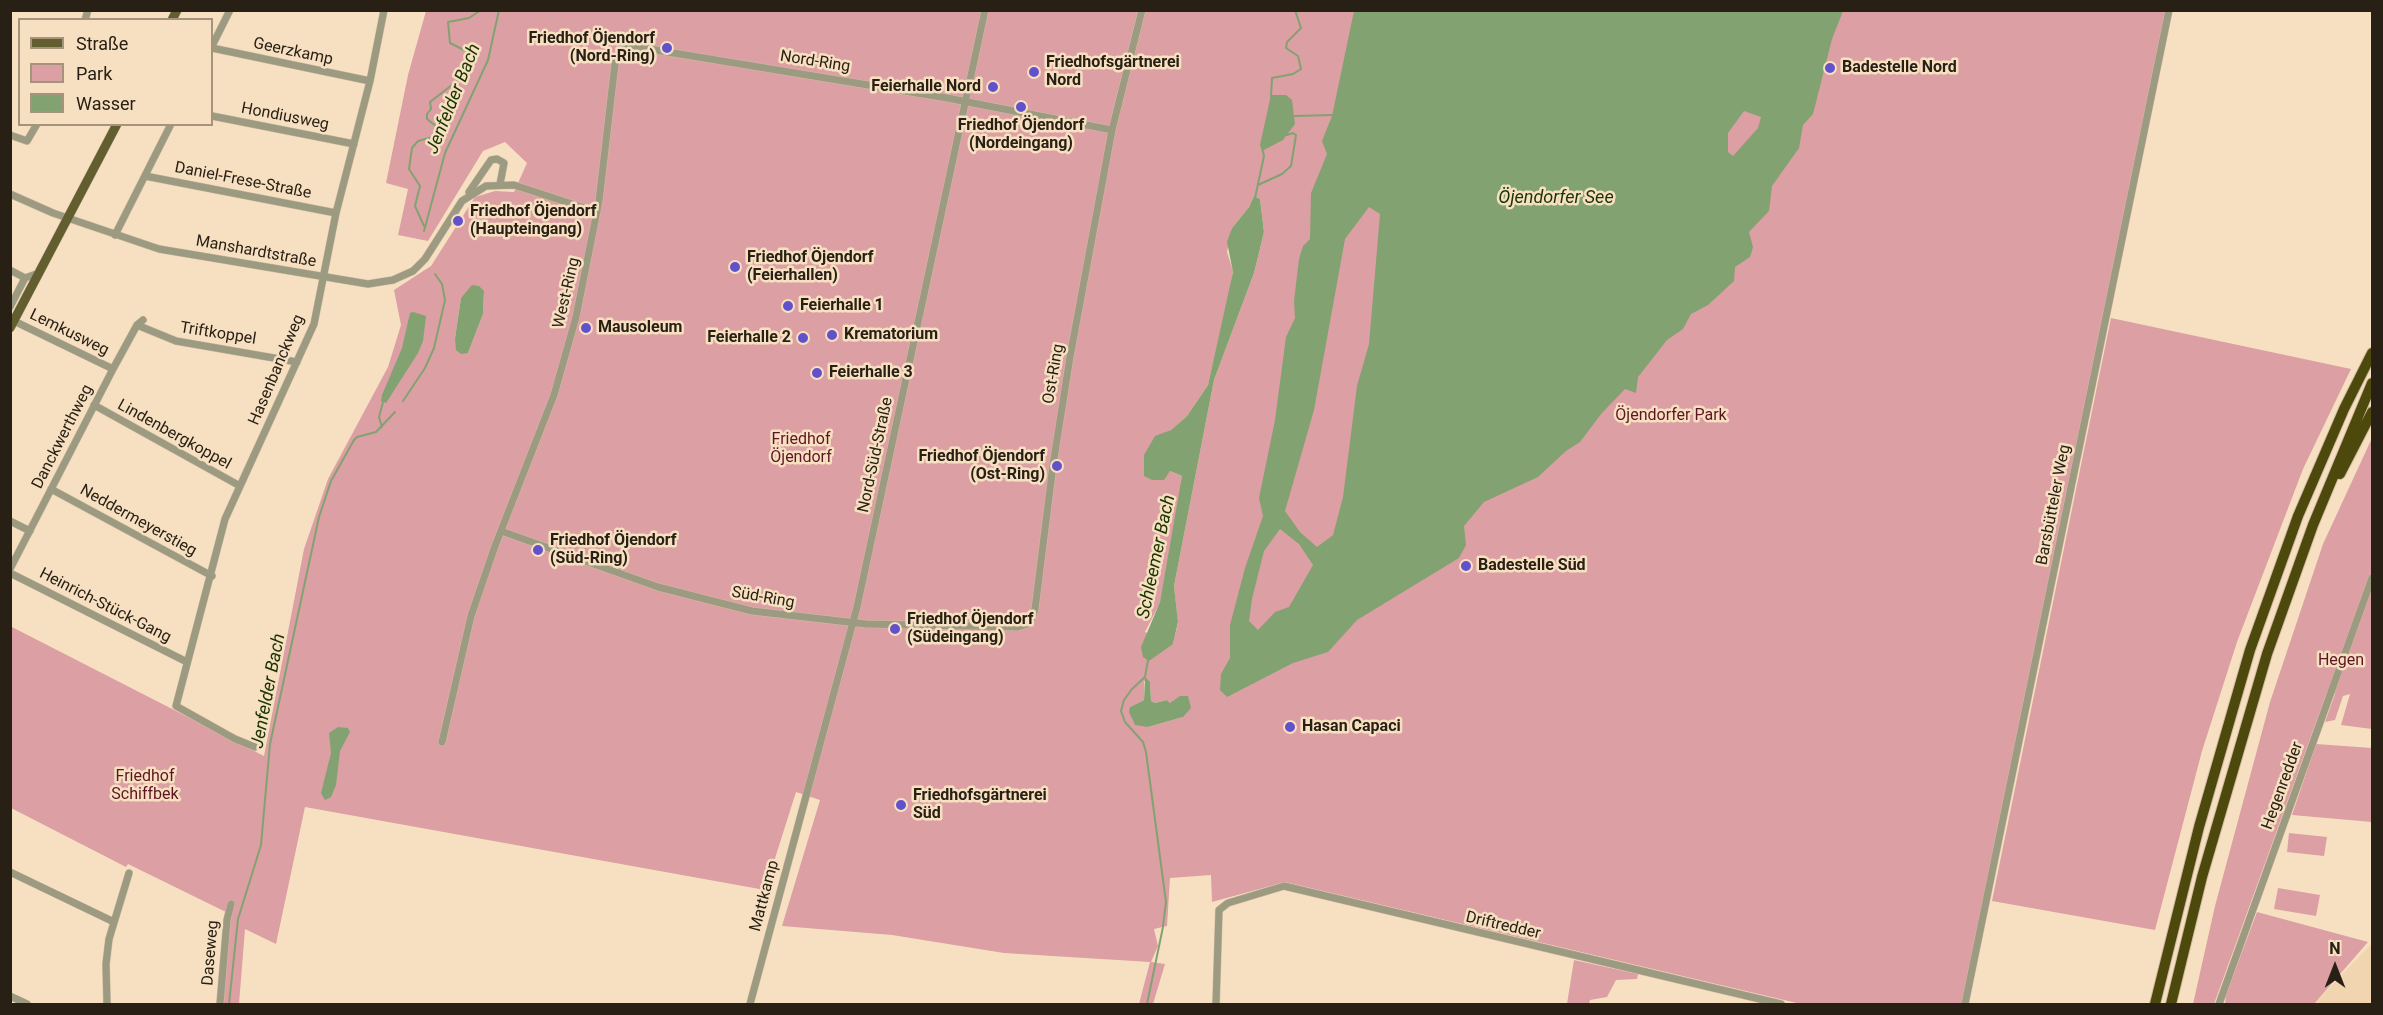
<!DOCTYPE html>
<html>
<head>
<meta charset="utf-8">
<style>
  body { margin:0 }
  #map { position:relative; width:2383px; height:1015px; overflow:hidden; background:#f7e0c1; font-family:Roboto,sans-serif }
  canvas { display:block }
  .frame { position:absolute; inset:0; border:12px solid #292015; pointer-events:none }
  .legend { position:absolute; left:18px; top:18px; width:195px; height:108px; box-sizing:border-box; background:#f7e0c1; border:2px solid #a5937c; margin:0; padding:8px 10px; list-style:none; font-size:18px; color:#292015 }
  .legend li { display:flex; align-items:center; gap:12px; height:30px }
  .legend b { width:30px; border:2px solid #a5937c }
  .north { position:absolute; left:2305px; top:937px; width:60px; height:60px; -webkit-text-stroke:4px #f7e0c1; paint-order:stroke; rotate:0deg; font-size:16px; font-weight:700; line-height:24px; text-align:center; color:#292015 }
  .north::after { content:''; display:block; margin:auto; width:21px; height:27px; background:#292015; clip-path:polygon(50% 0,100% 100%,50% 72%,0 100%) }
</style>
</head>
<body>
<div id="map">
<canvas width="2383" height="1015"></canvas>
<div class="frame"></div>
<ul class="legend">
<li><b style="height:8px;background:#625e30"></b>Straße</li>
<li><b style="height:16px;background:#dc9fa3"></b>Park</li>
<li><b style="height:16px;background:#83a272"></b>Wasser</li>
</ul>
<div class="north">N</div>
</div>
<script>
const context = document.querySelector('canvas').getContext('2d');
context.lineJoin = 'round';
function fill(path, color) { context.fillStyle = color; context.fill(path, 'evenodd'); }
const toPath = rows => new Path2D(rows.map(r => 'M' + r).join(''));
function strokePath(path, color, width, dash) { context.strokeStyle = color; context.lineWidth = width; context.lineCap = dash ? 'butt' : 'round'; context.setLineDash(dash || []); context.stroke(path); }
function label(font, color, halo, rows, align = 'center') {
  context.font = font + ' Roboto,sans-serif'; context.lineWidth = 5; context.setLineDash([]); context.textBaseline = 'middle'; context.strokeStyle = halo; context.fillStyle = color; for (const [text, x, y, turn = 0] of rows) {
    context.save(); context.translate(x, y); context.rotate((+turn || 0) * Math.PI / 180); context.textAlign = isNaN(turn) ? turn : align; if (halo) context.strokeText(text, 0, 0); context.fillText(text, 0, 0); context.restore();
  }
}
const built = toPath([
  [2372,943,2372,1004,2314,1004]
]);
const green = toPath([
  [426,11,2167,11,1962,1004,1801,1004,1285,882,1212,902,1211,875,1170,878,1167,926,1154,929,1158,946,1151,962,1165,964,1153,1004,1139,1004,1150,962,1004,953,892,935,782,926,820,800,796,792,765,890,305,807,276,944,245,929,239,1004,222,1004,230,914,128,864,126,867,11,808,10,626,264,756,304,549,328,479,388,367,401,325,394,290,431,266,475,197,495,191,514,192,527,163,505,142,483,151,428,241,398,235,408,189,386,183,408,75],
  [1254,196,1260,199,1264,232,1254,273,1214,380,1174,586,1178,623,1173,644,1145,632,1160,603,1181,491,1182,476,1170,471,1155,437,1171,430,1187,416,1208,385,1230,290,1233,271,1227,252,1232,228,1249,207],
  [484,291,483,314,468,353,455,338,461,298],
  [1144,681,1150,682,1151,701,1155,703,1167,700,1183,717,1148,727,1130,707,1144,700],
  [2111,318,2351,369,2303,469,2237,642,2202,751,2155,930,1992,901],
  [2372,438,2372,729,2341,725,2350,694,2343,696,2335,720,2325,722,2335,694,2327,692,2214,1004,2193,1004,2215,906,2270,702,2323,544],
  [2316,744,2372,748,2372,822,2292,815],
  [2289,833,2327,837,2324,856,2287,852],
  [2278,888,2320,895,2316,916,2274,909],
  [2257,912,2368,942,2314,1004,2225,1004,2226,995],
  [1574,960,1638,974,1637,979,1616,980,1607,997,1590,1000,1589,1004,1567,1004]
]);
const water = toPath([
  [1354,11,1843,11,1832,39,1813,114,1803,125,1799,148,1772,186,1769,211,1749,232,1753,247,1750,257,1735,267,1734,281,1708,305,1691,314,1683,329,1667,340,1638,377,1636,393,1625,389,1601,414,1580,442,1566,451,1538,477,1484,502,1464,526,1466,545,1459,558,1357,620,1328,652,1293,663,1227,697,1220,690,1221,674,1230,658,1230,625,1245,568,1263,516,1259,498,1275,420,1286,337,1295,318,1294,301,1299,259,1303,246,1310,239,1311,193,1327,154,1322,141,1332,116],
  [1744,111,1761,117,1758,128,1733,156,1728,152,1728,133],
  [1369,207,1380,214,1369,344,1357,386,1343,497,1333,535,1317,547,1300,532,1285,511,1314,410,1345,239],
  [1280,529,1299,544,1313,565,1289,607,1275,612,1258,630,1249,621,1252,599,1264,551],
  [1271,95,1286,95,1292,100,1295,124,1283,140,1262,151,1260,145],
  [1254,196,1260,199,1264,232,1254,273,1214,380,1174,586,1178,622,1173,644,1149,661,1143,657,1141,647,1160,602,1182,476,1170,471,1164,480,1152,480,1144,476,1144,455,1155,436,1171,430,1187,416,1208,385,1233,272,1227,242,1232,228,1249,207],
  [472,285,479,286,484,291,483,314,468,353,461,354,456,350,455,338,461,298],
  [413,312,426,316,423,341,418,353,386,403,381,401,382,395,402,348,410,313],
  [1145,677,1150,682,1151,701,1155,703,1167,700,1170,703,1180,696,1188,696,1191,708,1183,717,1148,727,1135,725,1129,712,1130,707,1144,700],
  [338,727,348,728,350,732,340,751,336,785,331,797,325,800,321,793,331,753,329,733]
]);
const stream = toPath([
  [1288,10,1291,10],
  [1271,97,1272,78,1293,74,1301,69,1298,56,1286,48,1287,42,1301,28,1295,10],
  [1295,116,1332,115],
  [1258,185,1282,174,1291,166,1296,135,1293,133,1287,135],
  [1255,198,1264,156,1262,148],
  [424,226,415,206,420,186,409,169,412,148,418,141,436,136,437,127,427,119,427,114,431,109,430,102,461,78,469,58,468,52,450,43,448,22,469,18,481,10],
  [424,231,445,153,488,60,499,10],
  [403,401,425,368,434,348,445,300,442,284,435,274],
  [382,427,379,417,383,402],
  [1148,660,1145,677,1132,689,1124,700,1121,711,1125,722,1143,742,1146,752,1166,902,1163,926],
  [229,1004,238,919,261,845,270,744,319,517,331,481,354,440,357,437,376,432,395,412],
  [1147,1004,1163,927]
]);
const minor = toPath([
  [85,20,88,10],
  [212,46,230,10],
  [212,48,370,81],
  [212,116,354,144],
  [10,135,27,141,37,124],
  [145,176,336,213],
  [469,192,491,160,497,159,504,163,500,184],
  [10,194,53,213,159,249,368,284,393,280,413,271,425,259,462,201,486,186,514,185,597,212],
  [115,235,171,124],
  [10,270,25,278],
  [10,307,25,278,39,273],
  [14,321,113,369],
  [137,325,176,341,297,362],
  [94,405,240,486],
  [51,489,212,576],
  [10,521,30,531],
  [501,531,658,587,752,611,866,624,1018,627,1030,623,1035,609,1053,465,1070,357,1112,130,1142,10],
  [10,569,113,369,137,325,143,320],
  [10,573,187,662],
  [442,742,471,616,495,546,554,395,576,317,599,201,615,64,620,50,637,47,947,98,1112,130],
  [255,747,235,739,176,706,225,519,314,324,336,213,370,81,384,10],
  [10,872,114,922],
  [10,996,27,1004],
  [107,1004,106,964,109,939,129,873],
  [220,1004,227,920,231,904],
  [750,1004,857,607,985,10],
  [1216,1004,1219,910,1228,903,1284,886,1781,1004],
  [1965,1004,2169,10],
  [2219,1004,2372,578]
]);
const major = toPath([
  [172,20,177,10],
  [10,328,117,124]
]);
const highway = toPath([
  [2340,474,2372,412],
  [2155,1004,2199,827,2250,650,2298,516,2344,409,2372,353],
  [2171,1004,2202,877,2267,654,2313,525,2372,383]
]);
const markers = [
  [667,48,6,"#6252ca"],
  [1830,68,6,"#6252ca"],
  [1034,72,6,"#6252ca"],
  [993,87,6,"#6252ca"],
  [1021,107,6,"#6252ca"],
  [458,221,6,"#6252ca"],
  [735,267,6,"#6252ca"],
  [788,306,6,"#6252ca"],
  [586,328,6,"#6252ca"],
  [832,335,6,"#6252ca"],
  [803,338,6,"#6252ca"],
  [817,373,6,"#6252ca"],
  [1057,466,6,"#6252ca"],
  [538,550,6,"#6252ca"],
  [1466,566,6,"#6252ca"],
  [895,629,6,"#6252ca"],
  [1290,727,6,"#6252ca"],
  [901,805,6,"#6252ca"]
];
const poiNames = [
  ["Friedhof Öjendorf",655,39,"right"],
  ["(Nord-Ring)",655,57,"right"],
  ["Friedhofsgärtnerei",1046,63],
  ["Nord",1046,81],
  ["Badestelle Nord",1842,68],
  ["Feierhalle Nord",981,87,"right"],
  ["Friedhof Öjendorf",1021,126,"center"],
  ["(Nordeingang)",1021,144,"center"],
  ["Friedhof Öjendorf",470,212],
  ["(Haupteingang)",470,230],
  ["Friedhof Öjendorf",747,258],
  ["(Feierhallen)",747,276],
  ["Feierhalle 1",800,306],
  ["Mausoleum",598,328],
  ["Krematorium",844,335],
  ["Feierhalle 2",791,338,"right"],
  ["Feierhalle 3",829,373],
  ["Friedhof Öjendorf",1045,457,"right"],
  ["(Ost-Ring)",1045,475,"right"],
  ["Friedhof Öjendorf",550,541],
  ["(Süd-Ring)",550,559],
  ["Badestelle Süd",1478,566],
  ["Friedhof Öjendorf",907,620],
  ["(Südeingang)",907,638],
  ["Hasan Capaci",1302,727],
  ["Friedhofsgärtnerei",913,796],
  ["Süd",913,814]
];
const streetNames = [
  ["Geerzkamp",293,52,12],
  ["Nord-Ring",815,62,9],
  ["Hondiusweg",285,117,11],
  ["Daniel-Frese-Straße",243,181,11],
  ["Manshardtstraße",256,252,10],
  ["West-Ring",567,293,-77],
  ["Lemkusweg",69,333,26],
  ["Triftkoppel",218,334,9],
  ["Hasenbanckweg",277,370,-67],
  ["Ost-Ring",1054,374,-80],
  ["Lindenbergkoppel",174,435,29],
  ["Danckwerthweg",63,437,-63],
  ["Nord-Süd-Straße",876,455,-78],
  ["Barsbütteler Weg",2054,505,-79],
  ["Neddermeyerstieg",138,521,29],
  ["Süd-Ring",763,598,10],
  ["Heinrich-Stück-Gang",105,606,27],
  ["Hegenredder",2283,786,-70],
  ["Mattkamp",765,896,-75],
  ["Driftredder",1503,926,13],
  ["Daseweg",211,953,-85]
];
const parkNames = [
  ["Öjendorfer Park",1671,416],
  ["Friedhof",801,440],
  ["Öjendorf",801,458],
  ["Hegen",2341,661],
  ["Friedhof",145,777],
  ["Schiffbek",145,795]
];
const waterNames = [
  ["Jenfelder Bach",454,99,-68],
  ["Öjendorfer See",1556,198],
  ["Schleemer Bach",1157,557,-78],
  ["Jenfelder Bach",269,691,-79]
];
fill(built, '#f1d5b0');
fill(green, '#dc9fa3');
fill(water, '#83a272');
strokePath(stream, '#83a272', 2);
strokePath(minor, '#d2bda2', 8);
strokePath(major, '#d2bda2', 10);
strokePath(highway, '#d2bda2', 12);
strokePath(minor, '#9c9b82', 7);
strokePath(major, '#625e30', 9);
strokePath(highway, '#4d480c', 10);
for (const [x, y, r, color] of markers) { const dot = new Path2D(); dot.arc(x, y, r, 0, 2 * Math.PI); context.fillStyle = color; context.fill(dot); strokePath(dot, '#f7e0c1', 2); }
label('bold 16px', '#292015', '#f7e0c1', poiNames, 'left');
label('16px', '#292015', '#f7e0c1', streetNames);
label('16px', '#5f1423', '#f7e0c1', parkNames);
label('italic 18px', '#183500', '#f7e0c1', waterNames);
</script>
</body>
</html>
